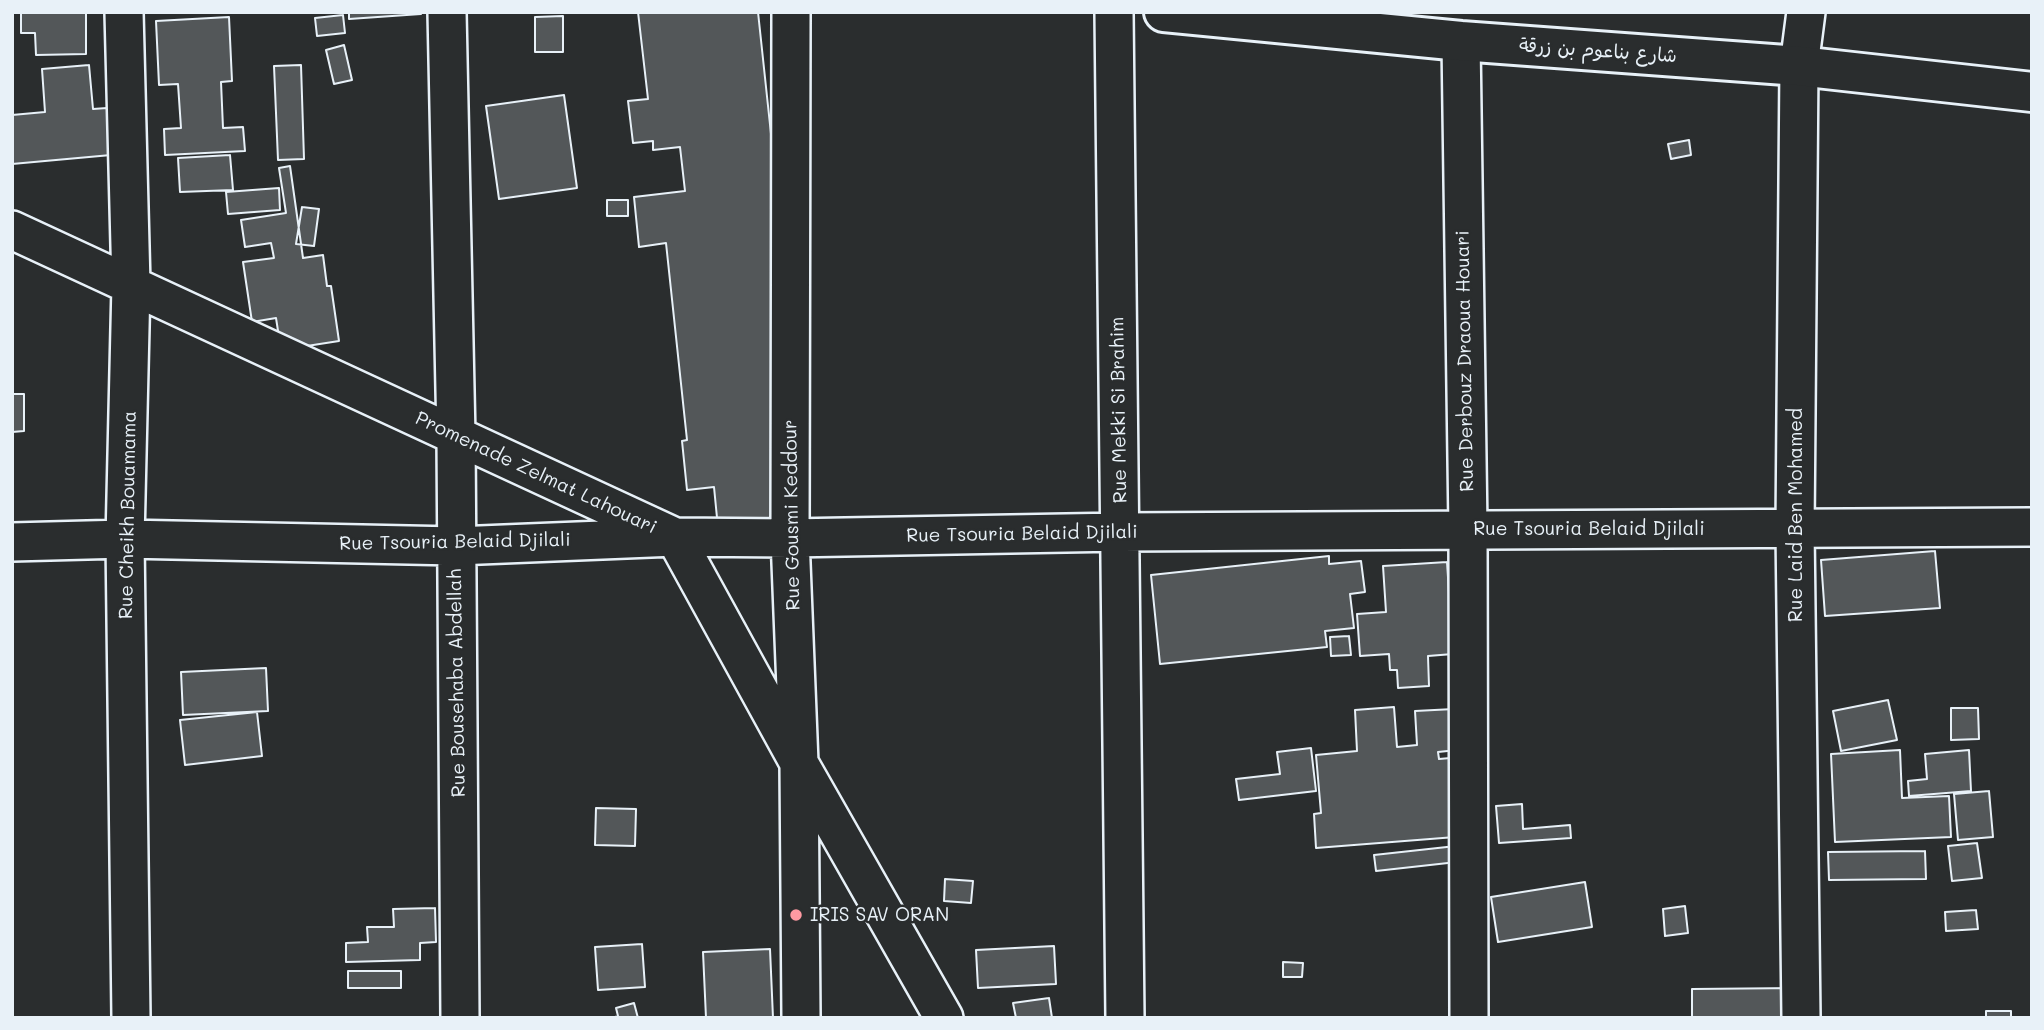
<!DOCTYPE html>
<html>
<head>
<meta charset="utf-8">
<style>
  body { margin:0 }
  #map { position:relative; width:2044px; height:1030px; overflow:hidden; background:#2a2d2e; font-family:Mali,sans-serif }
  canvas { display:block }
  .frame { position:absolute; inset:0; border:14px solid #e8f1f8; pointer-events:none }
</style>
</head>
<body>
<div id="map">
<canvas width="2044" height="1030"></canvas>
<div class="frame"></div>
</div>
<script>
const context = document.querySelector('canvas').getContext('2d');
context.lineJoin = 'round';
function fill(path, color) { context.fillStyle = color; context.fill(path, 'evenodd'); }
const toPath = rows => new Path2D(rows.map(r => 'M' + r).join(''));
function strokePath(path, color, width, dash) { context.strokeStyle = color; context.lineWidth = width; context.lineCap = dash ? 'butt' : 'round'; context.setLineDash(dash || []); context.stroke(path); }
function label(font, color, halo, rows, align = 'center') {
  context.font = font + ' Mali,"Playpen Sans Arabic",sans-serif'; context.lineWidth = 5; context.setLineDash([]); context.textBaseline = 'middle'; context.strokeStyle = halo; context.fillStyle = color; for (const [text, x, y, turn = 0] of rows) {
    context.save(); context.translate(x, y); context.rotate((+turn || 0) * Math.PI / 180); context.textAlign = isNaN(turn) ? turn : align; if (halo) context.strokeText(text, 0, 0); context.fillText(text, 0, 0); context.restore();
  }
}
const building = toPath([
  [21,12,86,12,86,54,36,55,35,33,21,33,21,12],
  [349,12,421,12,421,14,349,19,349,12],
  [638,12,758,12,803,434,771,438,781,521,718,528,714,487,687,490,682,441,687,440,666,243,639,247,634,197,685,191,680,147,653,150,653,141,633,143,628,101,648,99,638,12],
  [343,15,345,33,317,36,315,18,343,15],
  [563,16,563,52,535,52,535,17,563,16],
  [229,17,232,81,221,82,223,128,243,127,245,151,165,155,164,129,181,128,178,84,159,85,156,21,229,17],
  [344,45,352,80,334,84,326,50,344,45],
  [89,65,93,109,107,108,111,155,12,164,12,115,45,112,42,69,89,65],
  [301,65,304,159,278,160,274,66,301,65],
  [564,95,577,188,499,199,486,106,564,95],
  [1689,140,1691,155,1671,159,1668,144,1689,140],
  [230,155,233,190,180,192,178,158,230,155],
  [290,166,303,258,323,255,327,286,331,286,339,341,281,350,276,318,252,322,243,262,274,258,271,243,245,247,241,220,286,213,279,168,290,166],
  [279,188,280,210,228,214,226,192,279,188],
  [607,200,628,200,628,216,607,216,607,200],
  [302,207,319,209,314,246,296,244,302,207],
  [12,394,24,394,24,431,12,432,12,394],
  [1935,551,1940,608,1825,616,1821,560,1935,551],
  [1329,556,1329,564,1361,561,1365,592,1350,594,1354,628,1325,631,1327,647,1160,664,1151,575,1329,556],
  [1447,562,1453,654,1428,656,1429,686,1398,688,1397,670,1390,670,1389,654,1360,656,1357,614,1386,612,1383,566,1447,562],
  [1349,636,1351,655,1331,656,1330,637,1349,636],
  [266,668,268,711,183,715,181,672,266,668],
  [1888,700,1897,740,1841,751,1833,711,1888,700],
  [1394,707,1397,747,1417,745,1415,711,1454,709,1457,750,1438,752,1439,759,1462,757,1468,836,1316,848,1314,814,1321,813,1316,755,1357,751,1355,710,1394,707],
  [1951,708,1978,708,1979,739,1951,740,1951,708],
  [257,712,262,756,185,765,180,720,257,712],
  [1311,748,1316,791,1239,800,1236,779,1280,774,1277,752,1311,748],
  [1900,750,1902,798,1949,796,1951,837,1835,842,1831,754,1900,750],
  [1969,750,1971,791,1909,796,1908,781,1927,779,1925,754,1969,750],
  [1989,791,1993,837,1958,840,1954,794,1989,791],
  [1522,804,1523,829,1570,825,1571,838,1499,843,1496,806,1522,804],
  [596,808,636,809,635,846,595,845,596,808],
  [1977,843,1982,878,1952,881,1948,846,1977,843],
  [1456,846,1457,862,1376,871,1374,855,1456,846],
  [1925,851,1926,879,1829,880,1828,852,1925,851],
  [945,879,973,881,971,903,944,901,945,879],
  [1585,882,1592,927,1498,942,1491,897,1585,882],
  [1685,906,1688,933,1665,936,1663,909,1685,906],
  [435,908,436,942,420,943,420,960,346,962,346,943,368,942,367,927,394,927,393,909,435,908],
  [1976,910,1978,929,1946,931,1945,912,1976,910],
  [642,944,645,987,598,990,595,947,642,944],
  [1054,946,1056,984,978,988,976,950,1054,946],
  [770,949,773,1018,706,1018,703,952,770,949],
  [1283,962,1303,963,1302,977,1283,977,1283,962],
  [348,971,401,971,401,988,348,988,348,971],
  [1798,988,1798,1018,1692,1018,1692,989,1798,988],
  [1049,998,1052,1018,1016,1018,1013,1003,1049,998],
  [634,1003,638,1018,612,1018,618,1016,616,1008,634,1003],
  [1986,1011,2011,1011,2011,1018,1986,1018,1986,1011]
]);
const street = toPath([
  [124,12,131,285,125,539,131,1018],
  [447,12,456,437,460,1018],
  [791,12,790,538,799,763,801,1018],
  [1114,12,1125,1018],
  [1461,41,1468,529,1469,1018],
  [12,230,675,537,799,763,944,1018],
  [12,542,125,539,456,546,675,537,790,538,1121,532,2032,527],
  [1801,1018,1795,529,1799,66,1806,12]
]);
const secondary = toPath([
  [1164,12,1461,41,1799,66,2032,92]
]);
const markers = [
  [796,915,7,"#ff9aa2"]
];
const streetNames = [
  ["شارع بناعوم بن زرقة",1598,51,4],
  ["Rue Derbouz Draoua Houari",1465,361,-91],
  ["Rue Mekki Si Brahim",1119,410,-91],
  ["Promenade Zelmat Lahouari",536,473,25],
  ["Rue Cheikh Bouamama",128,515,-89],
  ["Rue Gousmi Keddour",792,515,-91],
  ["Rue Laid Ben Mohamed",1796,515,-90],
  ["Rue Tsouria Belaid Djilali",1589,529],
  ["Rue Tsouria Belaid Djilali",1022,534,-1],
  ["Rue Tsouria Belaid Djilali",455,542,-1],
  ["Rue Bousehaba Abdellah",457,683,-91]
];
const poiNames = [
  ["IRIS SAV ORAN",810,915]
];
fill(building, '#535759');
strokePath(building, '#e8f1f8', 2);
strokePath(street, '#e8f1f8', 42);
strokePath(secondary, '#e8f1f8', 44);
strokePath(street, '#2a2d2e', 37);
strokePath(secondary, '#2a2d2e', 38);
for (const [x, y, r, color] of markers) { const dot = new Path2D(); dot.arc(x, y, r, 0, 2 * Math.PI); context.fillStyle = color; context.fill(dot); strokePath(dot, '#2a2d2e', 2.5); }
label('19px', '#e8f1f8', '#2a2d2e', streetNames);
label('19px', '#e8f1f8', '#2a2d2e', poiNames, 'left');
</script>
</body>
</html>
